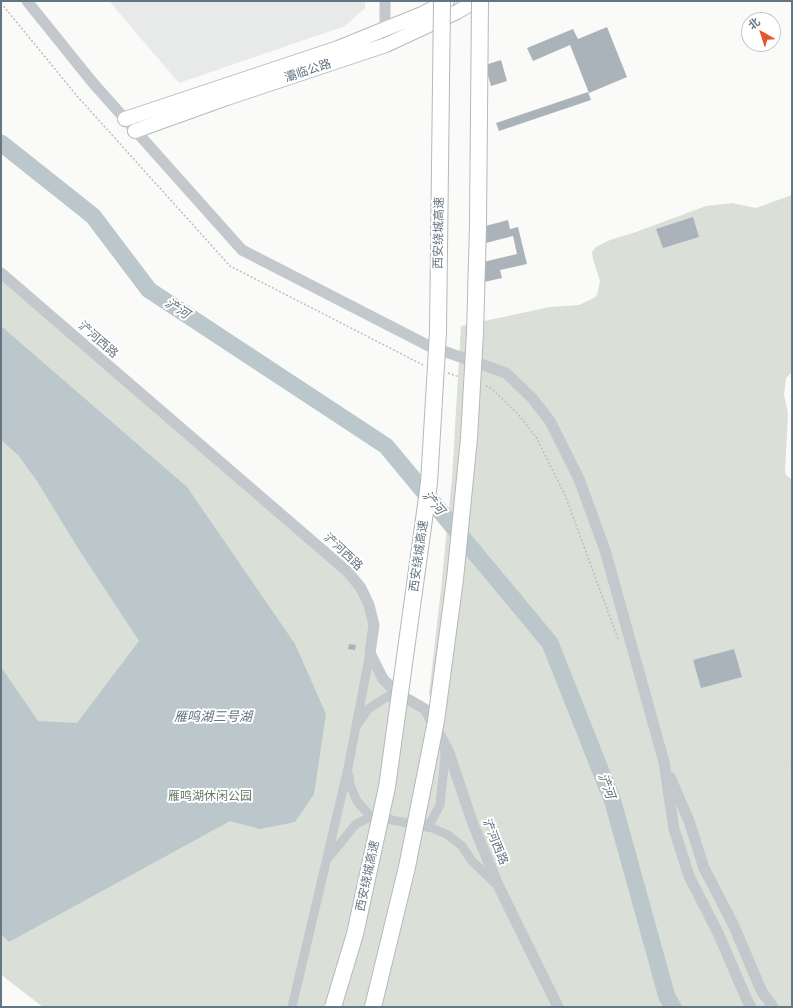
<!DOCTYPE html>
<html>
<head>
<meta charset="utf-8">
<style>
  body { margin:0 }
  #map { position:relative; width:793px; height:1008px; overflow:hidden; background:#fafaf8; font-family:"Noto Sans","Noto Sans SC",sans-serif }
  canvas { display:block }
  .frame { position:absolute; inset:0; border:2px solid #657683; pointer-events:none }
  .north { position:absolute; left:741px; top:12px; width:40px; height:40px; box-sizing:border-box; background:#fff; border:1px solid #c1c8cd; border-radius:50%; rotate:321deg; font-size:11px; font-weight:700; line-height:16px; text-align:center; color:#657683 }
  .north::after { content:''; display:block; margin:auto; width:14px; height:18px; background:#e4572e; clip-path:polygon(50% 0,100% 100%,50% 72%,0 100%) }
</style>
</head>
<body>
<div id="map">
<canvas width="793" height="1008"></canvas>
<div class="frame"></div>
<div class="north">北</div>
</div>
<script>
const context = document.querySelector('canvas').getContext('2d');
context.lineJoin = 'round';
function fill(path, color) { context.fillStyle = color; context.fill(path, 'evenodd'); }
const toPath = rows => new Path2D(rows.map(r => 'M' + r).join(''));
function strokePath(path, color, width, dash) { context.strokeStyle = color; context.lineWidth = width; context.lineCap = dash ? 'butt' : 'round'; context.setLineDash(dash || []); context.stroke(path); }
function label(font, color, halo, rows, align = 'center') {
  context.font = font + ' "Noto Sans","Noto Sans SC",sans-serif'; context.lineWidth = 4; context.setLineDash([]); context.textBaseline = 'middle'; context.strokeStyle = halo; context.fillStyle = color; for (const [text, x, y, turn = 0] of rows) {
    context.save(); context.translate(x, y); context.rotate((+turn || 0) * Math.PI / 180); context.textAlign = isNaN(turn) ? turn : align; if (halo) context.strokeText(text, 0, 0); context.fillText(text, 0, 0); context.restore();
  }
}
const built = toPath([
  [109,1,365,1,365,8,345,26,179,83]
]);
const green = toPath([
  [792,195,792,372,786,378,784,395,788,413,785,471,786,475,792,480,792,1007,43,1007,4,977,1,973,1,273,348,572,369,605,370,653,383,679,425,709,451,755,429,694,441,589,452,478,461,326,550,307,579,305,594,298,597,295,600,281,593,259,592,252,596,247,610,240,636,232,706,206,732,203,756,208]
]);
const water = toPath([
  [1,326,187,487,295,644,326,714,314,794,295,822,260,829,230,821,9,942,1,934,1,667,38,721,77,723,139,641,76,545,37,481,18,455,1,440]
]);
const river = toPath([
  [1,143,93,216,149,290,386,446,550,643,613,802,667,997,673,1007]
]);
const building = toPath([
  [607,27,627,77,589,93,570,45,533,61,527,48,573,29,578,39],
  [501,60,507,81,491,86,485,65],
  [588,92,591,100,499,131,496,123],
  [693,217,699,237,663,248,656,229],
  [508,220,510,229,518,227,527,264,500,270,502,278,484,282,479,263,517,254,513,236,482,244,478,228],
  [349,644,356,645,355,650,348,649],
  [734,649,742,677,701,688,693,660]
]);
const path = toPath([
  [1,3,77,96,230,266,423,365],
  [448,373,459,377],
  [486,386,492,389,518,414,536,437,565,495,618,639],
  [792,763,791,764,792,781]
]);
const minor = toPath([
  [358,724,368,709,385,698,397,693],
  [349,775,350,785,357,801,371,817],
  [422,826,431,822,440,805,445,757,444,746],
  [329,857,356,824,371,817,387,819,432,828,448,835,462,846,471,860,497,885],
  [292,1007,348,768,370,653]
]);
const tertiary = toPath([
  [27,1,93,83,242,250,429,346,506,373,532,398,550,421,579,479,605,550,664,762,674,829,689,876,718,933,747,1000,751,1007],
  [385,29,385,1],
  [1,273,348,572,361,588,369,605,374,625,370,653,383,679,397,693,425,709,443,741,449,753,473,824,498,885,558,1007],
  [670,777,689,821,704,868,733,924,762,992,773,1007]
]);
const primary = toPath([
  [125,119,338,48,422,14,447,1],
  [135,131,227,98,386,45,457,12,475,1]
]);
const motorwayBridge = toPath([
  [333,1007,355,934,387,787,429,483,438,332,442,1],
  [373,1007,407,867,436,721,455,579,469,438,475,333,478,225,480,1]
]);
const streetNames = [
  ["灞临公路",308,71,-18],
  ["西安绕城高速",439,233,-89],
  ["浐河西路",98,340,41],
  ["浐河西路",343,552,43],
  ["西安绕城高速",419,556,-82],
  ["浐河西路",495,842,68],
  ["西安绕城高速",368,876,-78]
];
const parkNames = [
  ["雁鸣湖休闲公园",210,797]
];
const waterNames = [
  ["浐河",177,309,33],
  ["浐河",433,503,50],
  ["雁鸣湖三号湖",213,717],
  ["浐河",606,786,69]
];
fill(built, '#e8e9e9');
fill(green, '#dadfd7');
fill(water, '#bbc7cb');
strokePath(river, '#bbc7cb', 17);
fill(building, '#aab3b9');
strokePath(primary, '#b5babe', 16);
strokePath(path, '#bbbfc2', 1.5, [2, 2]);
strokePath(minor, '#c3c8cc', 9);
strokePath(tertiary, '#c3c8cc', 11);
strokePath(primary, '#fff', 14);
strokePath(motorwayBridge, '#b4b9bd', 18, []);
strokePath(motorwayBridge, '#fff', 16);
label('12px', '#657683', '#fff', streetNames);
label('12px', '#687a64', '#fff', parkNames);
label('italic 13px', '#60757c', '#fff', waterNames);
</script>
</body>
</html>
